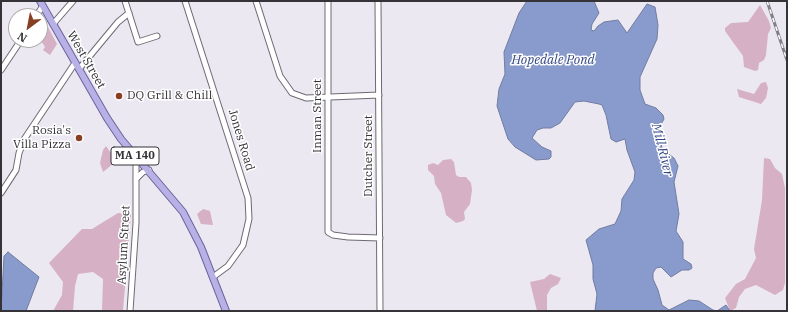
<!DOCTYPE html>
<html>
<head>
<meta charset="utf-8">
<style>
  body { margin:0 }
  #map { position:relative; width:788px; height:312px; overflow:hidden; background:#ece8f2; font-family:"IBM Plex Serif",serif }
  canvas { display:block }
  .frame { position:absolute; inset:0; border:2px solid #353337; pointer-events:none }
  .north { position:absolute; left:8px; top:8px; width:40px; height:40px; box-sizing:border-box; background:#fff; border:1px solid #aeadaf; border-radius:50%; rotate:212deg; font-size:11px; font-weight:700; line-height:16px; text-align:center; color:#353337 }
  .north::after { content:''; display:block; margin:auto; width:14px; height:18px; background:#873e22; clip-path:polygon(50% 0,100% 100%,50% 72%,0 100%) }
</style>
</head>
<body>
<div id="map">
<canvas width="788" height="312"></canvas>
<div class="frame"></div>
<div class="north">N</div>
</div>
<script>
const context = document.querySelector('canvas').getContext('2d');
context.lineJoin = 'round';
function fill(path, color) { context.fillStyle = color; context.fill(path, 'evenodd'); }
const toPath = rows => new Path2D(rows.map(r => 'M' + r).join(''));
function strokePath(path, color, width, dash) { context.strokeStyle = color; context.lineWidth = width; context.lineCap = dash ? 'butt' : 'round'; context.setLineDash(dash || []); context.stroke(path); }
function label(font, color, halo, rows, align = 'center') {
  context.font = font + ' "IBM Plex Serif",serif'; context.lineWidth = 3; context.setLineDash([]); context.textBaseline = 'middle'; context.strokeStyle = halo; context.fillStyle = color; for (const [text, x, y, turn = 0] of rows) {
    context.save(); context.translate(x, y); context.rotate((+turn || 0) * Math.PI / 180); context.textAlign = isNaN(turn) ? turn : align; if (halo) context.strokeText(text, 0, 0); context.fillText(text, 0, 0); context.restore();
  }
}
const green = toPath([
  [760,5,769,21,771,28,768,34,766,55,764,60,759,63,758,70,755,71,744,67,743,56,725,31,725,28,731,23,748,22],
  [48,27,57,44,50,55,43,50,45,47,40,39,46,35,44,30],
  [766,82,768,88,766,98,761,104,739,97,737,89,754,94,761,83],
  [106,146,115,159,111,161,113,164,103,172,100,163,103,150],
  [764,158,770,159,775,168,782,174,785,188,785,283,783,290,775,295,756,285,745,289,739,297,736,308,730,311,725,298,736,284,745,279,756,258,754,249,762,200],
  [451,159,454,162,456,175,459,177,466,177,471,183,472,190,470,204,464,212,465,219,463,221,456,223,446,215,441,193,435,184,434,176,428,170,428,165,433,163,438,165,443,160],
  [203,209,210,211,213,225,201,224,197,214],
  [118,213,131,214,123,311,102,311,103,279,93,272,78,274,75,286,73,311,53,311,62,295,63,282,49,263,82,229,92,229],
  [550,274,561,278,558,284,551,288,547,295,547,311,537,311,530,282,544,279]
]);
const water = toPath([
  [527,1,594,1,599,13,592,24,591,30,594,31,598,26,604,22,618,20,627,33,647,4,655,7,658,25,657,39,640,77,640,90,645,104,656,108,663,115,664,119,659,128,662,149,674,158,678,166,674,182,679,214,676,231,683,242,683,259,691,264,692,268,689,270,682,270,671,277,661,267,656,268,653,273,653,279,658,290,662,305,669,310,689,300,699,301,713,310,717,311,726,305,730,311,595,311,597,294,593,279,593,265,586,240,599,229,615,224,621,211,622,199,634,180,635,172,627,150,625,139,616,142,611,139,606,115,602,105,599,104,584,101,575,102,560,123,551,128,543,128,537,130,532,138,542,147,551,151,551,157,549,159,536,160,515,147,508,139,497,106,499,89,505,74,504,52,519,13,527,1],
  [8,252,39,277,26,311,1,311,4,256,8,252]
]);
const minor = toPath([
  [125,1,138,42,157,36],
  [185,1,248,198,249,219,243,245,228,266,213,277],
  [256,1,280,76,292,93,306,98,379,95],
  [328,1,328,232,333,235,348,237,380,238],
  [378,1,380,311],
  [36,16,43,6],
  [53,24,73,1],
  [79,69,118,22,129,13],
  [1,70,21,40],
  [136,179,143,172,149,170],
  [1,193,16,170,19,153,25,138,75,63],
  [130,311,136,223,136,156]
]);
const major = toPath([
  [40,1,107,118,121,139,183,212,201,247,226,311]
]);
const rail = toPath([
  [767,1,787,60]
]);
const markers = [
  [119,96,4,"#873e22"],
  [79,138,4,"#873e22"]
];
const shields = [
  [135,156,48]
];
const shieldNames = [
  ["MA 140",135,156]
];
const streetNames = [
  ["West Street",86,60,60],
  ["Inman Street",318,116,-90],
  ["Jones Road",241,140,73],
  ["Dutcher Street",369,156,-90],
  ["Asylum Street",124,245,-87]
];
const poiNames = [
  ["DQ Grill & Chill",127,96],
  ["Rosia's",71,131,"right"],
  ["Villa Pizza",71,145,"right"]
];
const waterNames = [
  ["Hopedale Pond",553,60],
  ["Mill River",662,150,76]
];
fill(green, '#d6b0c4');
fill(water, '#899bcd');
strokePath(water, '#707ca0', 1);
strokePath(minor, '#6e6a73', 7);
strokePath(major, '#6b639e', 8);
strokePath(minor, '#fff', 5);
strokePath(major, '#b8b1e6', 6);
strokePath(rail, '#817f85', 3);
strokePath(rail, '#fff', 1.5, [4.5]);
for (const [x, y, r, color] of markers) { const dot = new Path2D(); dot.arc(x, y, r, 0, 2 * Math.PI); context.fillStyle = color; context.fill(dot); strokePath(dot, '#fff', 1.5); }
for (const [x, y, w] of shields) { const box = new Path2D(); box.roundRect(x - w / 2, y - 9, w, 18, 3); context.fillStyle = '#fff'; context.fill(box); strokePath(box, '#353337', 1); }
label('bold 11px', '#353337', null, shieldNames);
label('12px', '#353337', '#fff', streetNames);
label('12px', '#353337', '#fff', poiNames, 'left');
label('italic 13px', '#334684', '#fff', waterNames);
</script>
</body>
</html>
